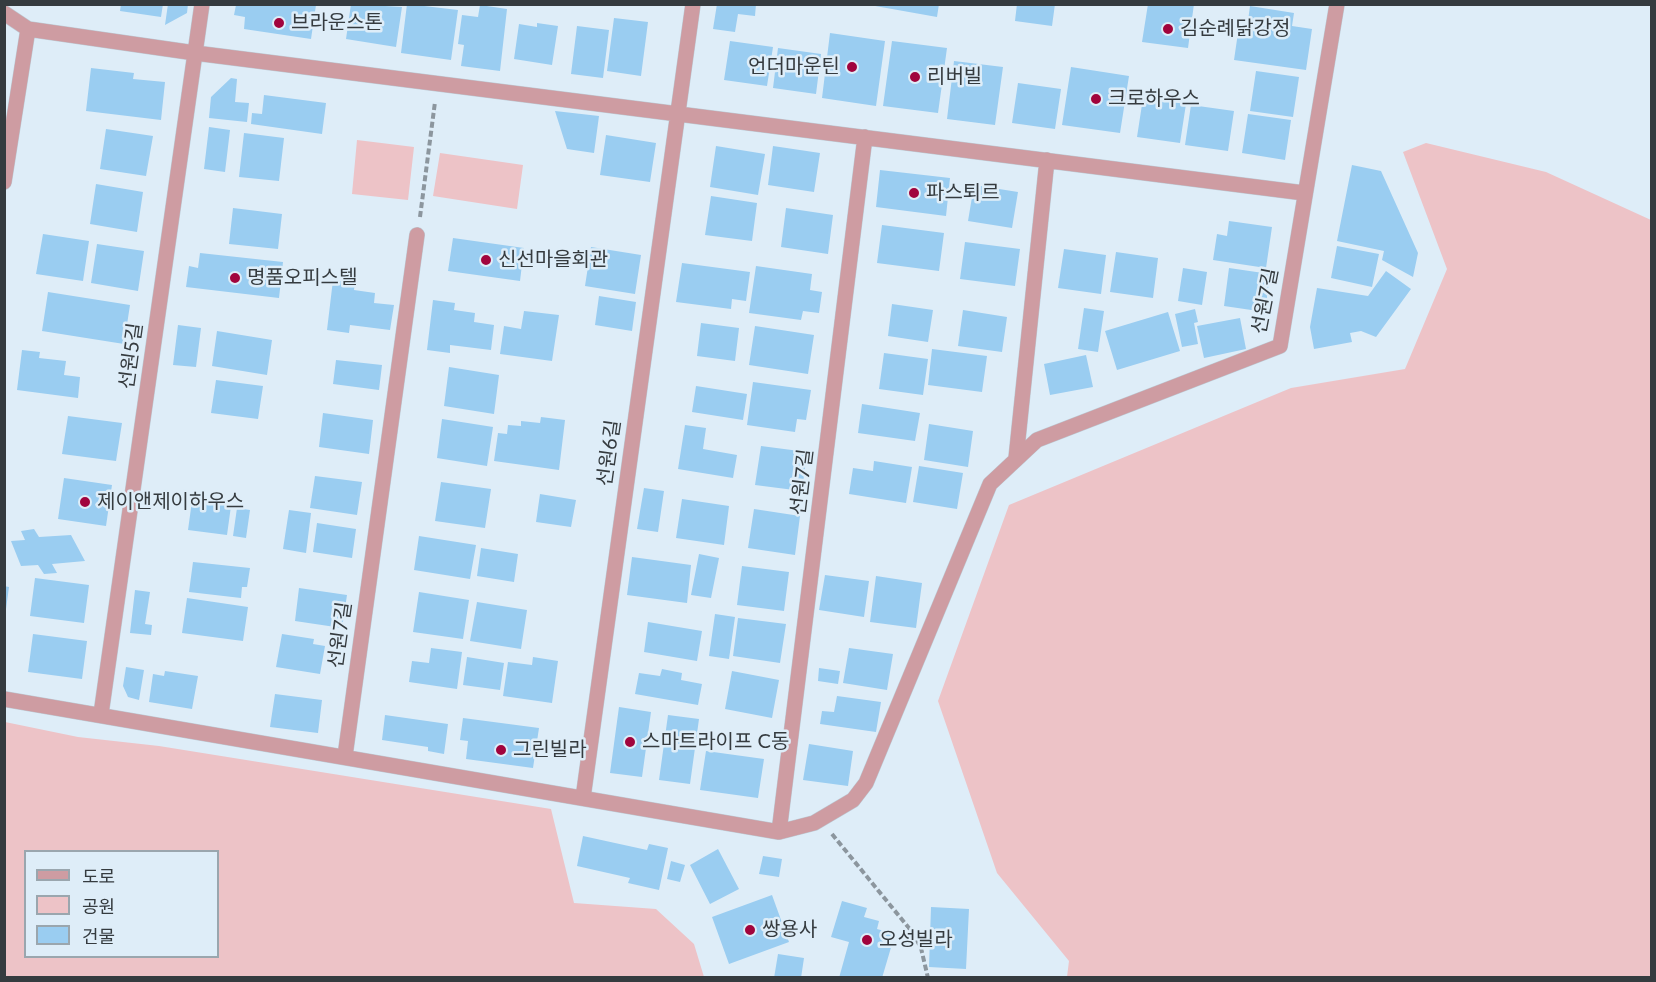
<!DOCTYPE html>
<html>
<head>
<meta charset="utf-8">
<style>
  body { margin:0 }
  #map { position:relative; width:1656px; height:982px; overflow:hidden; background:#deedf8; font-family:Lato,"Noto Sans KR",sans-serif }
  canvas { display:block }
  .frame { position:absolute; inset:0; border:6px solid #353b3f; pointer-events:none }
  .legend { position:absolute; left:24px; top:850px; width:195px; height:108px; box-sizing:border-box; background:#deedf8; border:2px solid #9aa6ae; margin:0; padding:8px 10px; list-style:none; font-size:18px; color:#353b3f }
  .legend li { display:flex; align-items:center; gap:12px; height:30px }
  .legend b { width:30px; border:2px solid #9aa6ae }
</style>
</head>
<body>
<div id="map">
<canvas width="1656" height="982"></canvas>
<div class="frame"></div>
<ul class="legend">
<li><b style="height:8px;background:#ce9ca2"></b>도로</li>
<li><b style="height:16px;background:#edc3c7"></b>공원</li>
<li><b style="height:16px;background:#9acdf1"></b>건물</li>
</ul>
</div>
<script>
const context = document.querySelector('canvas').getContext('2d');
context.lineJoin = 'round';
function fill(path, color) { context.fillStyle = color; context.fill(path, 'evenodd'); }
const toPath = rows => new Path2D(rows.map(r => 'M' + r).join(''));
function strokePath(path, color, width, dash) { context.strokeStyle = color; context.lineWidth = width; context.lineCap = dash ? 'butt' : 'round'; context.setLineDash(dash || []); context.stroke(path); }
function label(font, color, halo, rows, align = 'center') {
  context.font = font + ' Lato,"Noto Sans KR",sans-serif'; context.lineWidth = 5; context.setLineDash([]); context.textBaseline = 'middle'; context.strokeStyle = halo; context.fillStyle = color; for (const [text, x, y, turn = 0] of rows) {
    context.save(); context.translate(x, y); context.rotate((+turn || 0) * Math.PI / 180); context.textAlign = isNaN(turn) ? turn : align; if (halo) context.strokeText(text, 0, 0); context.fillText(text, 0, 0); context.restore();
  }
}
const green = toPath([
  [357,140,414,147,408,200,352,194],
  [1426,143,1546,172,1651,220,1651,977,1067,977,1069,961,997,873,938,701,1009,505,1291,388,1405,369,1447,269,1403,152],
  [440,153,523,165,517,209,433,196],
  [5,722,78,737,159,746,551,809,574,903,656,909,694,944,704,977,5,977],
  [26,852,218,852,218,956,26,956]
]);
const building = toPath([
  [121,4,163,4,161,17,120,11],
  [168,4,188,4,187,13,165,25],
  [351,4,402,7,396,47,346,39],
  [407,4,458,10,451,60,401,53],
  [717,4,756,4,755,16,738,14,735,32,713,29],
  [864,4,939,4,937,17],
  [1017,4,1055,4,1052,26,1015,21],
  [1148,4,1194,4,1188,48,1142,42],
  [236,5,316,5,311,39,244,29,245,17,234,15],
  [480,5,507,9,500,71,461,66,464,45,458,44,462,15,478,17],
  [1250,6,1294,13,1292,26,1312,29,1306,70,1234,60,1240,19,1248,21],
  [614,18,648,22,641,76,607,71],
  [537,23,558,26,552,65,514,59,519,24,537,27],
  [577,26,609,30,603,78,571,74],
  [830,33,885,41,876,106,822,98],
  [730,41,773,47,767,86,724,80],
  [892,41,947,48,938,113,883,106],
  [778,48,821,54,816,94,773,88],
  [954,61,1003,67,995,125,947,119],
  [1071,67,1129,76,1120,133,1062,125],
  [91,68,134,73,133,79,165,82,161,120,86,111],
  [1256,71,1299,77,1293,117,1250,111],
  [231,78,237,79,235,102,249,103,247,122,209,118,211,97],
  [1018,83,1061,89,1055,129,1012,123],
  [264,95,326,103,322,134,251,124,252,113,262,114],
  [1143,98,1186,104,1180,143,1137,137],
  [1191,105,1234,111,1228,151,1185,145],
  [555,111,599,116,594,153,567,149],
  [1248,114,1291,120,1285,160,1242,153],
  [209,127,230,130,225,172,204,169],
  [106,129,153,136,146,176,100,169],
  [244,133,284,138,279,181,239,177],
  [606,135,656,143,650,182,600,175],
  [716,146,765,154,758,195,710,187],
  [773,146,820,153,814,192,768,185],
  [1352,165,1381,171,1418,253,1413,277,1382,260,1384,251,1337,241],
  [880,170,950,178,946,216,876,207],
  [96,184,143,192,137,232,90,224],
  [974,185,1018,192,1012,228,968,221],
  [711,196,757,203,752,241,705,235],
  [233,208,282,214,278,249,229,244],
  [786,208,833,215,828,254,781,247],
  [1229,221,1272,227,1266,268,1213,260,1217,234,1227,236],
  [882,225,944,233,939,271,877,263],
  [43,234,89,241,83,281,36,274],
  [453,238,524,248,520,281,448,271],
  [965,242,1020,249,1015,286,960,279],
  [97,244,144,251,138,291,91,283],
  [1337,246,1379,254,1372,287,1331,278],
  [591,247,641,255,635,294,585,286],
  [1064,249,1106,255,1101,294,1058,288],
  [1116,252,1158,258,1153,298,1110,292],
  [200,253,283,262,279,298,186,287,189,266,198,268],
  [682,263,750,272,746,301,732,299,731,309,676,302],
  [756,266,812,274,810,290,822,292,819,313,803,311,801,320,749,313],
  [1183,268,1207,272,1202,305,1178,301],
  [1229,268,1270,274,1265,312,1224,306],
  [1386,271,1411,289,1376,337,1361,331,1350,333,1352,342,1314,349,1310,327,1317,288,1368,296],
  [333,280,355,283,354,290,375,293,374,303,394,305,390,330,350,325,349,333,327,330],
  [48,292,130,305,124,344,42,331],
  [599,296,636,302,632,331,595,325],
  [433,300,455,303,454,310,475,313,474,322,494,325,491,350,450,345,450,353,427,350],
  [892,304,933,310,928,342,888,336],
  [1084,308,1104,311,1098,352,1078,349],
  [1195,309,1198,322,1194,323,1198,344,1182,347,1175,314],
  [963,310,1007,317,1002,352,958,346],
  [524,311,559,315,552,361,500,354,504,326,521,329],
  [1168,312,1180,351,1117,370,1105,331],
  [1240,318,1246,349,1204,358,1197,326],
  [701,323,739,328,735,361,697,356],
  [178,325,201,328,196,367,173,365],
  [755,326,814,335,808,374,749,365],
  [217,331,272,340,267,375,212,366],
  [932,349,987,356,982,392,928,385],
  [22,350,40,352,39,358,66,361,64,375,80,377,78,398,17,390],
  [884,353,928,359,923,395,879,389],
  [1086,355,1093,387,1050,395,1044,364],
  [336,360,382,365,379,390,333,384],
  [449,367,499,375,494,414,444,406],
  [216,380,263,386,258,419,211,413],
  [753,382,811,390,806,420,797,419,795,432,747,425],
  [696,386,747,394,743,420,692,412],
  [862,404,920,413,915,441,858,433],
  [323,413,373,420,369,454,319,447],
  [68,416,122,423,116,461,62,454],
  [541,417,565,420,559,470,494,461,498,433,507,434,508,425,521,426,521,421,540,423],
  [442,419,493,427,487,466,437,458],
  [929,424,973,431,968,467,924,460],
  [685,425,706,428,703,449,737,455,733,478,678,469],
  [761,446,807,452,802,491,755,485],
  [874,461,912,467,906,503,849,494,853,468,873,471],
  [919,466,963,473,957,509,913,502],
  [315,476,362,482,357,515,310,508],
  [64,478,112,485,106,526,58,519],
  [441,482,491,489,485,528,435,521],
  [644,488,664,491,658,532,637,529],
  [540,494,576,500,571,527,536,522],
  [682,499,729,506,724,545,676,538],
  [192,501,231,506,227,535,188,530],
  [237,508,250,510,246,538,233,536],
  [754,509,800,516,795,555,748,548],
  [289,510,311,513,306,553,283,549],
  [317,523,356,529,352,558,313,552],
  [34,529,39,537,71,535,85,561,52,564,57,573,44,574,38,565,21,566,11,541,25,540,21,531],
  [419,536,476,545,470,579,414,570],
  [481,548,518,554,514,582,477,576],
  [699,554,719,558,711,598,691,595],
  [632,557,691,565,687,603,627,595],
  [193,562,250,568,247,587,242,587,241,598,189,592],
  [742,566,789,572,784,611,737,605],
  [825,575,869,581,864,617,819,610],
  [876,576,922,583,916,628,870,622],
  [35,578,89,585,84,623,30,616],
  [4,586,9,587,6,609,4,609],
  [299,588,347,595,342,628,295,621],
  [135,590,150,592,145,624,152,625,151,635,130,633],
  [419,592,469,600,463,639,413,632],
  [187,598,248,607,243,641,182,633],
  [477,602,527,610,521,649,470,641],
  [715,614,735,617,729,659,709,656],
  [738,618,786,624,780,663,733,656],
  [648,622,702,631,697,661,644,652],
  [33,634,87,641,82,679,28,672],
  [282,634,314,639,313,644,325,646,320,674,276,667],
  [431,648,462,652,457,689,409,682,412,661,429,663],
  [849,648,893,654,887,690,843,683],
  [467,657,504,663,500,690,463,685],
  [533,657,558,661,552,703,503,696,508,662,532,665],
  [126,667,144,670,139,700,128,697,123,686],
  [819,668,840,671,838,684,818,681],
  [662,669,682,673,681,680,702,684,698,705,635,694,639,673,660,676],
  [165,671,198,676,192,709,149,702,153,674,164,676],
  [732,671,779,680,772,718,725,709],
  [275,694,322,700,318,733,270,727],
  [837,696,881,702,876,732,820,724,822,711,834,712],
  [619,707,651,712,642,777,610,773],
  [385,715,448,724,444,754,428,751,428,747,382,740],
  [668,715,699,719,690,784,659,780],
  [463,718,539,728,533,768,466,759,468,741,460,740],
  [809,744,853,751,848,786,803,780],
  [706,751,764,759,758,798,700,790],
  [583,836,647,850,649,844,668,848,659,890,628,883,630,878,577,866],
  [718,849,739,889,710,904,690,865],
  [763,856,782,859,779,877,759,874],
  [671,861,685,865,680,882,667,879],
  [772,895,789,942,729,964,712,917],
  [842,901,867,908,864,917,879,921,877,929,895,934,882,978,839,978,849,942,831,937],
  [931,907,969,909,966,969,929,967],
  [778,954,804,958,801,978,774,978]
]);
const path = toPath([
  [420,217,435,102],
  [832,834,913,933,921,948,928,978]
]);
const minor = toPath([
  [4,13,28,29,195,53,1304,193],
  [4,182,28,29],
  [1016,458,1047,160],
  [4,699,779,832,814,823,853,800,866,783,990,484,1037,440,1280,346,1337,4],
  [101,714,202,4],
  [345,756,417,235],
  [583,798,693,4],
  [779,832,865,137]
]);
const markers = [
  [279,23,6,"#a1043d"],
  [1168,29,6,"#a1043d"],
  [852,67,6,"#a1043d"],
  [915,77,6,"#a1043d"],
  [1096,99,6,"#a1043d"],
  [914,193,6,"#a1043d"],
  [486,260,6,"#a1043d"],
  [235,278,6,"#a1043d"],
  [85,502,6,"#a1043d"],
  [630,742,6,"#a1043d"],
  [501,750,6,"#a1043d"],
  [750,930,6,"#a1043d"],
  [867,940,6,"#a1043d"]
];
const poiNames = [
  ["브라운스톤",291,23],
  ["김순례닭강정",1180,29],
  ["언더마운틴",840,67,"right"],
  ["리버빌",927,77],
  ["크로하우스",1108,99],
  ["파스퇴르",926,193],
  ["신선마을회관",498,260],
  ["명품오피스텔",247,278],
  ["제이앤제이하우스",97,502],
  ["스마트라이프 C동",642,742],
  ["그린빌라",513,750],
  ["쌍용사",762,930],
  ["오성빌라",879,940]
];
const streetNames = [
  ["선원7길",1265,301,-79],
  ["선원5길",131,356,-82],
  ["선원6길",609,453,-82],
  ["선원7길",802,482,-83],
  ["선원7길",340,635,-82]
];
fill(green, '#edc3c7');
fill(building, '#9acdf1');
strokePath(minor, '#bcc9d3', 16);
strokePath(path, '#8c969e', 4, [6, 3]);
strokePath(minor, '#ce9ca2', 15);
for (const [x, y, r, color] of markers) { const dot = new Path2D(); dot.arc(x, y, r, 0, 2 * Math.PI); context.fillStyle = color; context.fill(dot); strokePath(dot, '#deedf8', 2); }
label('20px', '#353b3f', '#deedf8', poiNames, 'left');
label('20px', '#353b3f', '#deedf8', streetNames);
</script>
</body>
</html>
